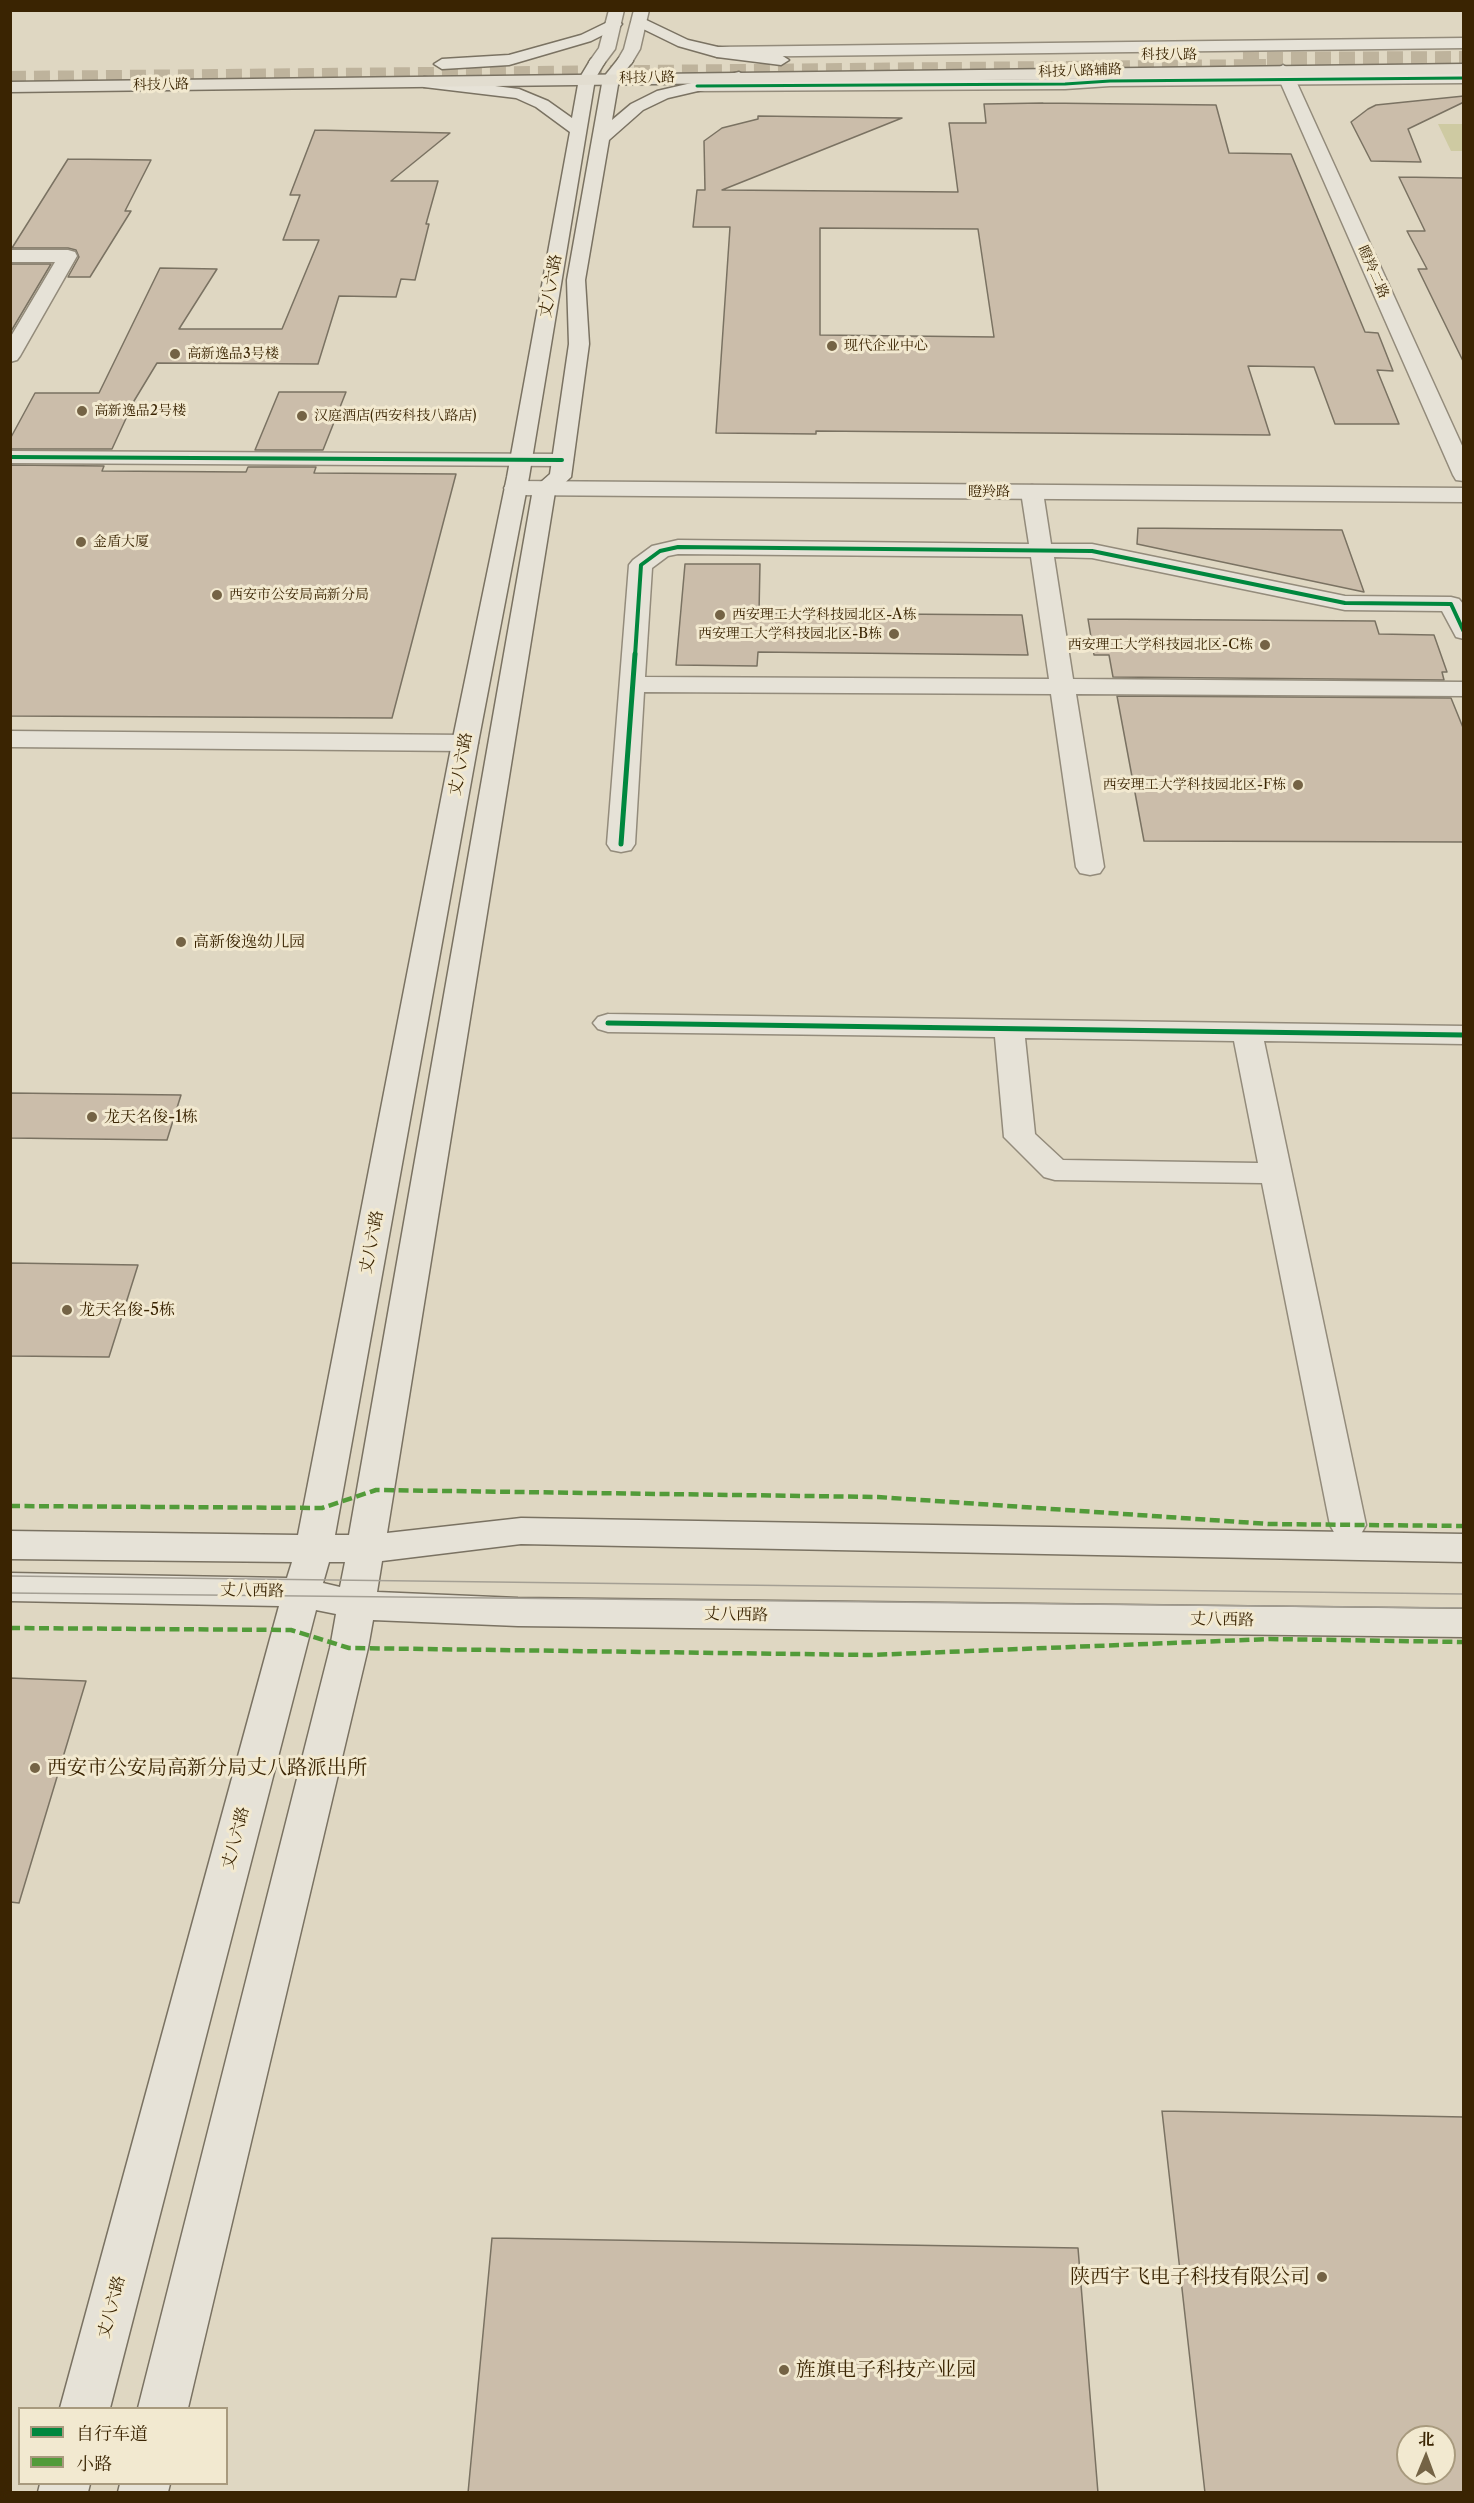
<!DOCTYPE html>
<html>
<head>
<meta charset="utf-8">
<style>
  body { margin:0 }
  #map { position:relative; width:1474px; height:2503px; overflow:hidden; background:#dfd7c2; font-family:"Libre Caslon Text","Noto Serif SC",serif }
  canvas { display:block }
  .frame { position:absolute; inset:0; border:12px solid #3a2402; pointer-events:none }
  .legend { position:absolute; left:18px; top:2407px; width:210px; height:78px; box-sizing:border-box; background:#f2e9d0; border:2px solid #a89a7e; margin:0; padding:8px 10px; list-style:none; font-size:18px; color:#3a2402 }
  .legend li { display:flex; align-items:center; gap:12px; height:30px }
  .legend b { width:30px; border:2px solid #a89a7e }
  .north { position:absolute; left:1396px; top:2425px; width:60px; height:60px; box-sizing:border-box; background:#f2e9d0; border:2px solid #a89a7e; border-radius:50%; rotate:1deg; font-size:16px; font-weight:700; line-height:24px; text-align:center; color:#3a2402 }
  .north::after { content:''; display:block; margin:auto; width:21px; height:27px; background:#746345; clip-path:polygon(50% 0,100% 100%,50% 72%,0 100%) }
</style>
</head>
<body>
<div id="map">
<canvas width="1474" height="2503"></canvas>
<div class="frame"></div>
<ul class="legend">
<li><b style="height:8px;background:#00873e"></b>自行车道</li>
<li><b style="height:8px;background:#529b39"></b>小路</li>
</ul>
<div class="north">北</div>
</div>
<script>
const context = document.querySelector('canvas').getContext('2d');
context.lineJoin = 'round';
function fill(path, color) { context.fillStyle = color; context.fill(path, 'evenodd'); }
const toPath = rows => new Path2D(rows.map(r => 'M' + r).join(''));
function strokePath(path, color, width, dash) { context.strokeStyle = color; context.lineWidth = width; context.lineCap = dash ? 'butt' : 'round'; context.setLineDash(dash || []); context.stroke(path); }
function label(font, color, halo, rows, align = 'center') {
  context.font = font + ' "Libre Caslon Text","Noto Serif SC",serif'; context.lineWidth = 6; context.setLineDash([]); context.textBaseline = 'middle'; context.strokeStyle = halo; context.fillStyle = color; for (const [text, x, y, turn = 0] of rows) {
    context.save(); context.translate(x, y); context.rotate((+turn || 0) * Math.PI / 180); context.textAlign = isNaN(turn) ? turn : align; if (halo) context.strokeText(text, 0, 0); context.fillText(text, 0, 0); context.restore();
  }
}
const green = toPath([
  [1438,124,1463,124,1463,151,1451,151]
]);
const building = toPath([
  [1464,96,1464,102,1408,129,1421,162,1371,161,1351,122,1368,109,1376,105,1464,96],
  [1043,103,1216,105,1229,153,1291,154,1365,332,1378,333,1393,371,1377,370,1399,424,1335,424,1314,367,1248,366,1270,435,816,431,816,434,716,433,730,227,693,227,697,190,705,190,704,141,722,128,758,119,758,116,902,118,722,190,958,192,949,123,986,123,984,104,1043,103],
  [820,228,978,229,994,337,820,335,820,228],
  [315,130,450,133,391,181,438,181,426,224,429,224,415,280,401,279,396,297,339,296,318,364,157,363,134,401,112,449,10,449,10,439,35,393,99,393,160,268,217,269,179,329,282,329,319,240,283,240,300,195,290,195,315,130],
  [68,159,151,160,125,211,131,211,90,277,68,277,79,257,76,250,68,248,12,248,68,159],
  [1399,177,1464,178,1464,363,1418,269,1427,269,1407,231,1425,231,1399,177],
  [10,264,51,264,10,333,10,264],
  [279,392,346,392,323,450,255,450,279,392],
  [10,465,104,466,102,471,246,472,248,467,316,467,314,473,456,474,392,718,10,716,10,465],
  [1138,528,1342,530,1364,592,1137,544,1138,528],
  [685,564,760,564,759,613,1022,615,1028,655,758,652,757,666,676,665,685,564],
  [1088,619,1375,621,1379,634,1434,635,1447,672,1442,672,1444,680,1113,677,1109,655,1094,655,1088,619],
  [1117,696,1451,698,1464,730,1464,842,1144,841,1117,696],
  [10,1093,181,1095,167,1140,10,1138,10,1093],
  [10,1263,138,1265,109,1357,10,1356,10,1263],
  [10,1678,86,1681,19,1903,10,1902,10,1678],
  [1162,2111,1464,2117,1464,2493,1205,2493,1162,2111],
  [1408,2437,1444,2437,1444,2473,1408,2473,1408,2437],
  [492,2238,1078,2248,1098,2493,468,2493,492,2238]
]);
const trunkTunnel = toPath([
  [1243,60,1464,59],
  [10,79,1266,67]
]);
const minor = toPath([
  [1464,38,1464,48,717,57,709,52,717,47,1464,38],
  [1464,73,1464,83,1110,86,1065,89,697,91,689,86,697,81,1065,79,1110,76,1464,73],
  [10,250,68,250,75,252,77,256,20,356,17,360,10,362,10,338,55,262,10,262,10,250],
  [10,451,562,454,570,455,573,460,570,465,562,466,10,463,10,451],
  [1032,485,1040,487,1043,492,1051,544,1092,544,1345,596,1451,597,1459,599,1464,605,1464,639,1456,637,1442,611,1345,610,1092,558,1054,557,1073,679,1464,682,1464,696,1076,694,1104,867,1100,873,1090,875,1080,873,1076,867,1051,694,644,692,635,844,631,850,621,852,611,850,607,844,629,565,633,560,652,546,678,540,1029,544,1021,492,1024,487,1032,485],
  [678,554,1031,557,1049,679,645,677,652,568,668,556,678,554],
  [10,731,465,735,474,738,478,743,474,748,465,751,10,747,10,731],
  [608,1014,1464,1026,1464,1044,1264,1041,1366,1525,1361,1534,1348,1538,1335,1534,1330,1525,1262,1183,1055,1180,1044,1177,1004,1137,995,1037,608,1032,598,1029,593,1023,598,1017,608,1014],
  [1025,1038,1234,1041,1258,1163,1063,1160,1035,1134,1025,1038]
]);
const tertiary = toPath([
  [609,10,624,10,615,49,603,65,591,65,589,62,599,48,609,10],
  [634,10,649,10,640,49,631,64,625,66,617,61,624,49,634,10],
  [1283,65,1291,70,1464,450,1464,481,1456,480,1453,475,1275,70,1283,65],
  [515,481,1464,488,1464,502,515,495,507,493,504,488,507,483,515,481]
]);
const secondary = toPath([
  [640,17,688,40,718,47,781,55,789,60,781,65,717,57,678,46,635,25,632,22,635,19,640,17],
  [614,19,622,24,619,27,591,41,509,65,442,69,434,64,442,59,509,55,581,35,614,19],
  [625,56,633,61,619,79,612,120,631,104,657,91,739,72,747,77,745,80,668,98,643,110,609,140,585,280,589,344,571,477,555,492,387,1533,521,1518,1464,1534,1464,1562,521,1544,382,1561,377,1592,518,1598,1464,1609,1464,1637,518,1626,373,1620,368,1648,188,2408,138,2408,330,1648,336,1614,316,1610,110,2408,60,2408,279,1606,10,1601,10,1573,287,1578,292,1562,10,1559,10,1531,298,1535,452,743,507,477,570,132,536,107,516,98,424,87,416,82,424,77,519,89,548,101,572,118,579,79,591,59,597,57,605,62,595,79,529,477,478,743,335,1535,349,1535,533,489,550,474,569,344,567,280,603,78,619,58,625,56],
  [329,1562,345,1562,340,1587,323,1583,329,1562],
  [40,2484,90,2484,88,2492,38,2492,40,2484],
  [120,2484,170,2484,168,2492,118,2492,120,2484]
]);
const primary = toPath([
  [1464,64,1464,74,10,92,10,82,1464,64]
]);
const tram = toPath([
  [10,1576,1464,1594],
  [10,1593,1464,1608]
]);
const quiet = toPath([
  [10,1506,322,1508,376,1490,878,1497,1269,1524,1464,1526],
  [10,1628,291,1630,349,1648,871,1655,1270,1639,1464,1642]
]);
const cyclewayFar2 = toPath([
  [697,86,1065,84,1110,81,1464,78]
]);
const cyclewayFar1 = toPath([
  [10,457,562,460],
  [635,656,641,565,660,551,678,547,1092,551,1345,603,1451,604,1464,632]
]);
const cycleway = toPath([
  [621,844,635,654],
  [608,1023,1464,1035]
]);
const markers = [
  [832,346,6,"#746345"],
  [175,354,6,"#746345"],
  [82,411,6,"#746345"],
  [302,416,6,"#746345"],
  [81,542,6,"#746345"],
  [217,595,6,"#746345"],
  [720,615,6,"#746345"],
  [894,634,6,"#746345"],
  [1265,645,6,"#746345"],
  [1298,785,6,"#746345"],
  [181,942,6,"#746345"],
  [92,1117,6,"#746345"],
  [67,1310,6,"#746345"],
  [35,1768,6,"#746345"],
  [1322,2277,6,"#746345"],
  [784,2370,6,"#746345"]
];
const farStreetnames = [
  ["科技八路",1169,55],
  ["科技八路辅路",1080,71,-2],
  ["科技八路",647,78,-1],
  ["科技八路",161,85,-1],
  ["瞪羚二路",1373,272,66],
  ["瞪羚路",989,492]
];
const farPoinames = [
  ["现代企业中心",844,346],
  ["高新逸品3号楼",187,354],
  ["高新逸品2号楼",94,411],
  ["汉庭酒店(西安科技八路店)",314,416],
  ["金盾大厦",93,542],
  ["西安市公安局高新分局",229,595],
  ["西安理工大学科技园北区-A栋",732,615],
  ["西安理工大学科技园北区-B栋",882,634,"right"],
  ["西安理工大学科技园北区-C栋",1253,645,"right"],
  ["西安理工大学科技园北区-F栋",1286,785,"right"]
];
const streetNames = [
  ["丈八六路",551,286,-80],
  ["丈八六路",461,764,-79],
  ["丈八六路",372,1242,-79],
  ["丈八西路",252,1591,1],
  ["丈八西路",736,1615,1],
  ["丈八西路",1222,1620,1],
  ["丈八六路",236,1838,-75],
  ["丈八六路",112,2307,-75]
];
const poiNames = [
  ["高新俊逸幼儿园",193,942],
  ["龙天名俊-1栋",104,1117],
  ["龙天名俊-5栋",79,1310]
];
const nearPoinames = [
  ["西安市公安局高新分局丈八路派出所",47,1768],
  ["陕西宇飞电子科技有限公司",1310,2277,"right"],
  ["旌旗电子科技产业园",796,2370]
];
fill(green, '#cecaa2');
fill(building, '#cbbdaa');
strokePath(building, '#7a7262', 1.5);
strokePath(trunkTunnel, '#beb39c', 16, [16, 8]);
strokePath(minor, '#938b7b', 3);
strokePath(tertiary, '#938b7b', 3);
strokePath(secondary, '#7a7262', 3);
strokePath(primary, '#7a7262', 3);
fill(minor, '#e6e2d7');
fill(tertiary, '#e6e2d7');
fill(secondary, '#e6e2d7');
fill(primary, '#e2ddd0');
strokePath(tram, '#a49f94', 1.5);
strokePath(quiet, '#529b39', 4.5, [10, 4.5]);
strokePath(cyclewayFar2, '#00873e', 3);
strokePath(cyclewayFar1, '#00873e', 4);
strokePath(cycleway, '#00873e', 5);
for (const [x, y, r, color] of markers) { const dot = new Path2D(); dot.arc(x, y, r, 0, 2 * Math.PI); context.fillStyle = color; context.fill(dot); strokePath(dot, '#f2e9d0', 2); }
label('14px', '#3a2402', '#f2e9d0', farStreetnames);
label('14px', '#3a2402', '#f2e9d0', farPoinames, 'left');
label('16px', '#3a2402', '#f2e9d0', streetNames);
label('16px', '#3a2402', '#f2e9d0', poiNames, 'left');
label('20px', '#3a2402', '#f2e9d0', nearPoinames, 'left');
</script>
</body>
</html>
